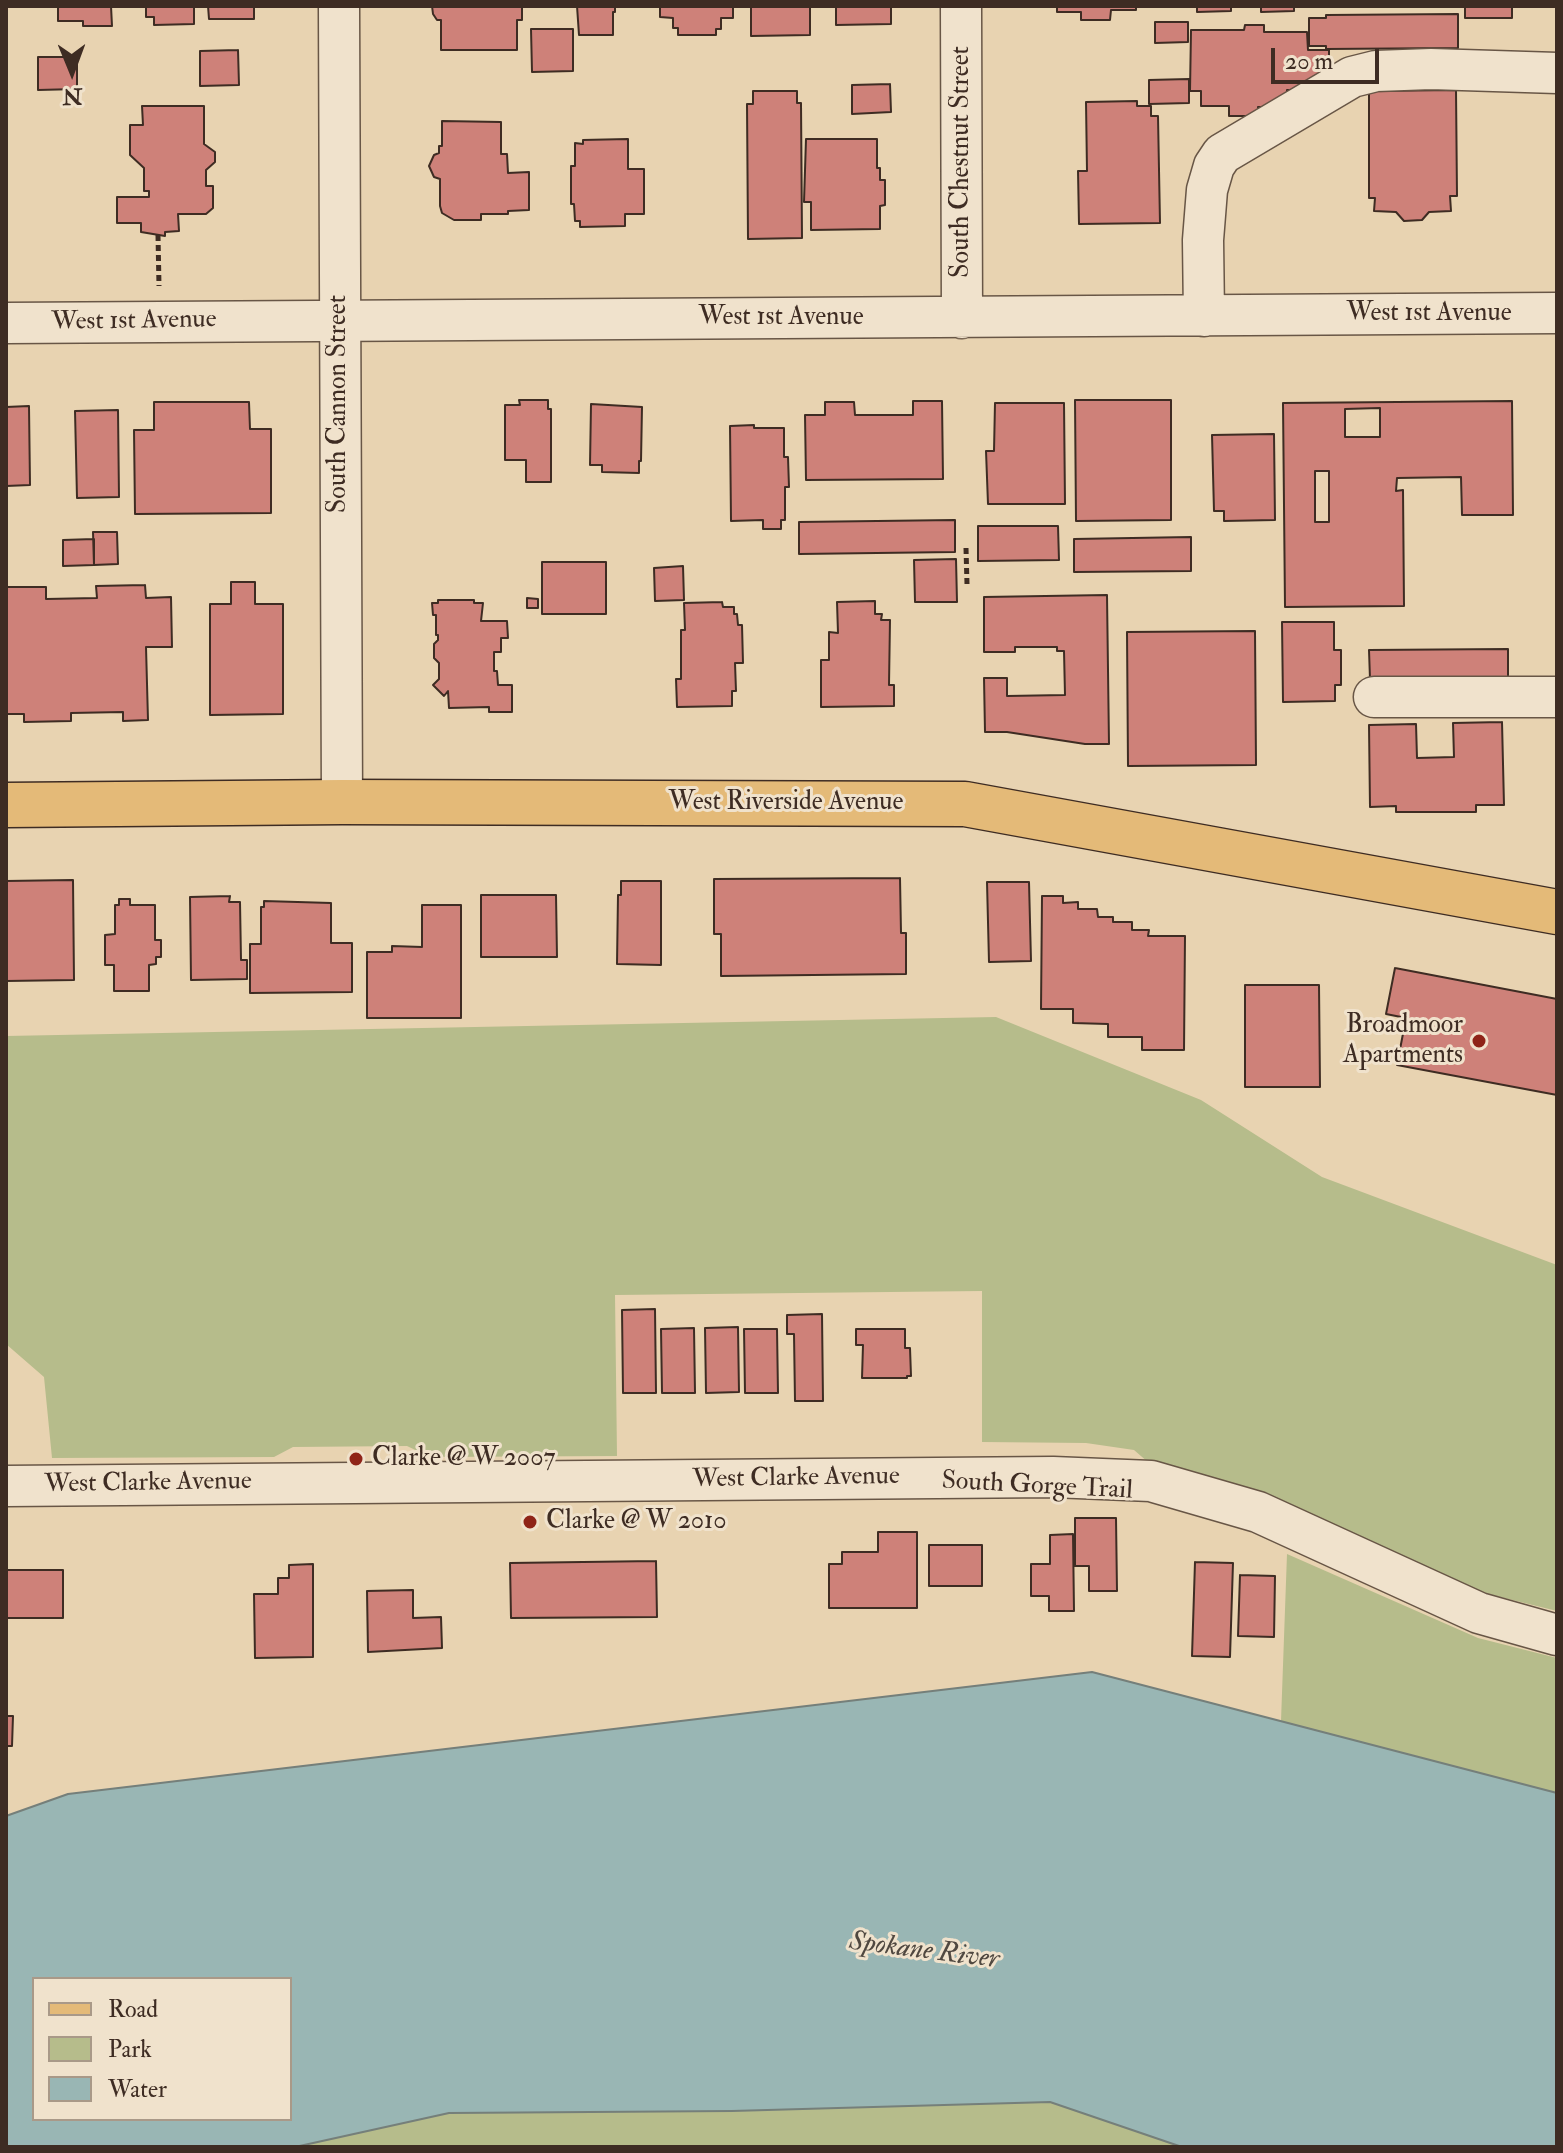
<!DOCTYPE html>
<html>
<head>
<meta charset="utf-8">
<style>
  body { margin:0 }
  #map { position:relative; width:1563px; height:2153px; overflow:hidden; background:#e8d3b1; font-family:"IM FELL Double Pica",serif }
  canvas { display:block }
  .frame { position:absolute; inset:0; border:8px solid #3e2c23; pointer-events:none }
  .legend { position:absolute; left:32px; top:1977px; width:260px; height:144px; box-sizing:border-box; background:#f0e2cc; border:2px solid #a99988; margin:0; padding:10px 14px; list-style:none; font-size:24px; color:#3e2c23 }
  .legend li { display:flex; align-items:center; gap:16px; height:40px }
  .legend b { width:40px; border:2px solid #a99988 }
  .north { position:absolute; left:32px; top:32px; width:80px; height:80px; -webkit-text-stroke:6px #f0e2cc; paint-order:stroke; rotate:179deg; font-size:22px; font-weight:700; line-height:32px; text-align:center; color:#3e2c23 }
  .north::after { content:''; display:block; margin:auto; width:28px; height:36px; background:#3e2c23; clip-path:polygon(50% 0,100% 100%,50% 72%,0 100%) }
  .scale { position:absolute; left:1271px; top:48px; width:108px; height:36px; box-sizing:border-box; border:4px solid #3e2c23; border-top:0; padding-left:10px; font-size:24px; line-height:28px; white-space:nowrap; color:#3e2c23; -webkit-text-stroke:6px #f0e2cc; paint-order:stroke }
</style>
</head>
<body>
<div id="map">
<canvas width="1563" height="2153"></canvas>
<div class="frame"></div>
<ul class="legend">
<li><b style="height:10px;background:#e4ba78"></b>Road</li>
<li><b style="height:22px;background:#b6bc8b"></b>Park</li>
<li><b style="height:22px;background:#99b6b4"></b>Water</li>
</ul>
<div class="north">N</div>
<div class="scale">20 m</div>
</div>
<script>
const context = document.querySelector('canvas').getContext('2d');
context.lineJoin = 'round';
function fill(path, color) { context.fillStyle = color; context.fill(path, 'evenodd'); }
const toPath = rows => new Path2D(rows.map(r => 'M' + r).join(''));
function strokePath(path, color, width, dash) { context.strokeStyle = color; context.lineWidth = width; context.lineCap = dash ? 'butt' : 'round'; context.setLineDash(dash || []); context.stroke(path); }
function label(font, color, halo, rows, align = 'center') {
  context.font = font + ' "IM FELL Double Pica",serif'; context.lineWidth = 6; context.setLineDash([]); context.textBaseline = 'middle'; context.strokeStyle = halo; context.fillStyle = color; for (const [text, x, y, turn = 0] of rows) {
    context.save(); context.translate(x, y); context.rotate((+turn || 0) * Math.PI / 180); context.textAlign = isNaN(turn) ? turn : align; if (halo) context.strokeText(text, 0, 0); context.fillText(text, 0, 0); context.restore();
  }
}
const green = toPath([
  [996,1017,1201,1100,1322,1177,1557,1265,1557,1611,1480,1592,1149,1463,1134,1450,1086,1443,982,1442,982,1291,615,1295,617,1456,430,1457,407,1446,293,1447,274,1457,52,1458,44,1377,6,1344,6,1036],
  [1287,1554,1478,1638,1557,1658,1557,1793,1281,1721],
  [1051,2102,1182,2147,295,2147,449,2113,732,2111]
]);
const water = toPath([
  [1092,1672,1557,1793,1557,2147,1182,2147,1050,2102,732,2111,449,2113,295,2147,6,2147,6,1816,68,1794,1092,1672],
  [34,1979,290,1979,290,2119,34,2119,34,1979]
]);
const building = toPath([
  [58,6,111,6,112,26,83,26,83,21,58,21,58,6],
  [146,6,194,6,194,24,154,25,154,17,146,17,146,6],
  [208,6,254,6,254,19,209,19,208,6],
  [432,6,522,6,522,20,517,20,517,50,441,50,441,20,437,20,433,14,432,6],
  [577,6,615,6,615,12,613,12,613,35,579,35,577,6],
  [660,6,733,6,733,18,721,18,721,29,716,29,716,35,678,35,678,28,673,28,673,18,660,17,660,6],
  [751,6,810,6,810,35,751,36,751,6],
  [836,6,891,6,891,24,836,25,836,6],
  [1057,6,1136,6,1136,10,1111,10,1110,20,1081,20,1081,12,1057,12,1057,6],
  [1197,6,1231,6,1231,11,1197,12,1197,6],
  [1261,6,1294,6,1294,11,1261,12,1261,6],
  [1465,6,1512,6,1512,18,1465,18,1465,6],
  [1458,14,1458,48,1326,49,1326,46,1309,46,1309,18,1326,18,1326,15,1458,14],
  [1155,22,1188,22,1188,42,1155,43,1155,22],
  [1245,25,1264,25,1264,32,1307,32,1308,50,1329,50,1329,90,1287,90,1287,107,1258,107,1259,116,1229,116,1229,106,1201,106,1201,91,1190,91,1191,30,1244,30,1245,25],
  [531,29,573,29,573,71,532,72,531,29],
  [238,50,239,85,200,86,200,51,238,50],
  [38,57,77,57,77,89,38,90,38,57],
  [1189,79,1189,103,1149,104,1149,80,1189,79],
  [890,84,891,112,852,114,852,85,890,84],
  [1456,90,1457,196,1450,196,1451,211,1429,212,1422,220,1404,221,1396,212,1374,211,1375,198,1369,198,1369,91,1456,90],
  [753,91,797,91,797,103,801,103,802,238,748,239,747,104,753,104,753,91],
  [1137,101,1137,106,1151,106,1151,116,1158,116,1160,223,1079,224,1078,171,1087,171,1086,102,1137,101],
  [142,106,204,106,204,144,215,152,215,162,206,170,206,186,213,186,213,208,206,214,178,214,179,231,165,232,165,236,141,232,141,223,117,223,117,197,149,197,149,191,144,191,144,168,130,155,130,125,143,125,142,106],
  [442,121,501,122,501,154,507,154,508,173,529,172,529,210,508,211,508,214,481,214,481,220,454,220,442,213,440,206,440,179,434,177,429,166,434,155,439,153,439,146,442,146,442,121],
  [628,139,628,169,644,169,644,214,625,214,625,226,580,227,580,221,575,221,574,204,571,204,571,166,575,166,575,143,583,144,583,140,628,139],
  [806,139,877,139,877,168,880,168,880,180,885,180,885,205,880,206,880,229,811,230,811,202,804,202,806,139],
  [519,400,548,400,548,409,551,409,551,482,526,482,526,460,505,460,505,405,520,405,519,400],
  [1075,400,1171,400,1171,520,1076,521,1075,400],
  [913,401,942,401,943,479,806,480,805,415,825,415,825,402,854,402,855,415,913,415,913,401],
  [1512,401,1513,515,1462,515,1461,477,1397,478,1396,491,1403,490,1404,606,1285,607,1283,403,1512,401],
  [1380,408,1380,437,1345,437,1345,409,1380,408],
  [1315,471,1329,471,1329,522,1315,522,1315,471],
  [154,402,249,402,250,429,271,429,271,513,135,514,134,430,154,430,154,402],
  [995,403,1064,403,1065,504,988,504,986,451,994,451,995,403],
  [591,404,642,407,641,461,639,461,639,473,602,472,602,465,590,465,591,404],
  [29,406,30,485,6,486,6,407,29,406],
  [118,410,119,497,77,498,75,411,118,410],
  [754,425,754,428,784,428,784,457,788,457,789,487,785,487,785,520,781,520,781,529,763,529,763,520,731,521,730,426,754,425],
  [1274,434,1275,520,1224,521,1224,511,1214,511,1212,435,1274,434],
  [955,520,955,552,799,554,799,522,955,520],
  [978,526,1058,526,1059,560,978,561,978,526],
  [93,532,117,532,118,564,94,565,93,532],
  [1191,537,1191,571,1074,572,1074,539,1191,537],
  [94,539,94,565,63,566,63,540,94,539],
  [956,559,957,602,915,602,914,560,956,559],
  [542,562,606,562,606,614,542,614,542,562],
  [683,566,684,600,655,601,654,568,683,566],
  [231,582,255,582,255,604,283,604,283,714,210,715,210,604,231,604,231,582],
  [145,585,146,598,171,597,172,647,146,647,148,720,123,721,123,712,71,713,71,721,24,722,24,714,6,714,6,587,46,587,46,599,97,598,96,586,145,585],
  [1107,595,1109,744,1085,744,1007,732,985,732,984,678,1007,678,1007,696,1065,695,1064,651,1057,651,1057,647,1015,647,1015,652,984,652,984,597,1107,595],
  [527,598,538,599,538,608,527,608,527,598],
  [438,600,474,600,474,603,483,603,481,621,507,621,508,638,501,638,501,652,494,652,494,671,497,671,498,685,512,685,512,712,489,712,489,707,449,708,448,691,444,696,433,685,439,679,439,663,434,658,434,644,438,640,438,635,436,635,436,615,433,615,432,603,438,603,438,600],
  [875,601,875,614,882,614,881,620,890,620,889,685,894,685,894,706,821,707,821,660,829,660,829,632,838,633,837,602,875,601],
  [722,602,723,607,734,607,734,614,737,614,738,625,742,625,743,663,735,663,736,691,732,691,732,706,677,707,676,679,681,679,681,630,685,630,684,603,722,602],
  [1282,622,1334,622,1334,650,1341,650,1341,685,1335,685,1335,701,1283,702,1282,622],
  [1255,631,1256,765,1128,766,1127,632,1255,631],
  [1508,649,1508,678,1370,679,1369,650,1508,649],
  [1502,722,1504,805,1476,805,1476,812,1396,812,1396,806,1370,807,1369,725,1416,724,1417,758,1454,757,1453,723,1502,722],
  [900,878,901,933,906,933,906,974,721,976,721,934,714,934,714,879,900,878],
  [73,880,74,980,6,981,6,881,73,880],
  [621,881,661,881,661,965,617,964,618,895,621,895,621,881],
  [987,882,1029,882,1031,961,989,962,987,882],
  [481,895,556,895,557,957,481,957,481,895],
  [230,896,229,902,240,902,241,960,247,960,247,979,191,980,190,897,230,896],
  [1042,896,1063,896,1063,903,1078,902,1078,909,1097,909,1098,917,1113,917,1113,922,1132,922,1132,930,1149,930,1148,936,1185,936,1184,1050,1142,1050,1142,1037,1108,1037,1108,1024,1073,1023,1073,1009,1041,1009,1042,896],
  [119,899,130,899,130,905,155,905,155,940,161,940,161,957,156,957,156,964,149,965,149,991,114,991,114,965,105,965,105,935,115,934,115,905,119,905,119,899],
  [264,901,331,903,331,943,352,943,352,992,250,993,250,944,261,944,261,907,264,907,264,901],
  [422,905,461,905,461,1018,367,1018,367,952,392,952,392,946,422,947,422,905],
  [1395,968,1557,999,1557,1095,1397,1065,1406,1018,1386,1014,1395,968],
  [1245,985,1319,985,1320,1087,1245,1087,1245,985],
  [655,1309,656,1393,623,1393,622,1310,655,1309],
  [822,1314,823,1401,795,1401,794,1334,787,1334,787,1315,822,1314],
  [738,1327,739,1392,706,1393,705,1328,738,1327],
  [694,1328,695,1393,662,1393,661,1329,694,1328],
  [744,1329,777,1329,778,1393,745,1393,744,1329],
  [856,1329,905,1329,905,1348,910,1348,911,1376,907,1376,907,1378,862,1378,863,1345,856,1345,856,1329],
  [1075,1518,1116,1518,1117,1591,1089,1591,1089,1566,1075,1566,1075,1518],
  [878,1532,917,1532,917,1608,829,1608,829,1564,842,1564,842,1552,878,1552,878,1532],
  [1073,1534,1074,1611,1049,1611,1049,1596,1031,1596,1031,1564,1050,1564,1050,1535,1073,1534],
  [929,1545,982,1545,982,1586,929,1586,929,1545],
  [656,1561,657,1617,511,1618,510,1563,656,1561],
  [1195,1562,1233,1563,1230,1657,1192,1656,1195,1562],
  [313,1564,313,1657,255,1658,254,1594,278,1594,278,1578,289,1578,289,1565,313,1564],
  [6,1570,63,1570,63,1618,6,1618,6,1570],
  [1240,1575,1275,1576,1274,1637,1238,1636,1240,1575],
  [413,1590,413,1618,441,1617,442,1648,368,1652,367,1591,413,1590],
  [6,1716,13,1716,12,1746,6,1746,6,1716]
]);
const path = toPath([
  [158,235,159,286],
  [966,548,967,584]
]);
const minor = toPath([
  [339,6,342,802],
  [961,6,962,318],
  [1204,316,1203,240,1207,190,1214,166,1222,154,1352,77,1376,71,1431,69,1557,73],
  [6,323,1557,313],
  [1374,697,1557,697],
  [6,1486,1053,1477,1151,1481,1258,1512,1479,1613,1557,1635]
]);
const major = toPath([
  [6,805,342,802,965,804,1557,912]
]);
const markers = [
  [1479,1041,8,"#8f2418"],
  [356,1459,8,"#8f2418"],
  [530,1522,8,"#8f2418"]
];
const streetNames = [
  ["South Chestnut Street",962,162,-90],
  ["West 1st Avenue",1429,314],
  ["West 1st Avenue",781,318],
  ["West 1st Avenue",134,322,-1],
  ["South Cannon Street",339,404,-90],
  ["West Riverside Avenue",786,803],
  ["West Clarke Avenue",796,1479,-1],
  ["West Clarke Avenue",148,1484,-1],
  ["South Gorge Trail",1037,1487,3]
];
const poiNames = [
  ["Broadmoor",1463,1026,"right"],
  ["Apartments",1463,1056,"right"],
  ["Clarke @ W 2007",372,1459],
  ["Clarke @ W 2010",546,1522]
];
const waterNames = [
  ["Spokane River",924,1952,7]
];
fill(green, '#b6bc8b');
fill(water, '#99b6b4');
strokePath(water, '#757f7a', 2);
fill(building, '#ce8179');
strokePath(building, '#3e2c23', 2);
strokePath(minor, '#685646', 43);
strokePath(major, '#3e2c23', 47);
strokePath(path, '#3e2c23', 5, [6, 4]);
strokePath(minor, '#f0e2cc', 40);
strokePath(major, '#e4ba78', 44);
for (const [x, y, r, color] of markers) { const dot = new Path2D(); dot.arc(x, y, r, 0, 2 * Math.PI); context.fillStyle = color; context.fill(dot); strokePath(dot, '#f0e2cc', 3); }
label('26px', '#3e2c23', '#f0e2cc', streetNames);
label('26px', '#3e2c23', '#f0e2cc', poiNames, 'left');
label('italic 28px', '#504840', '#f0e2cc', waterNames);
</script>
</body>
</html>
